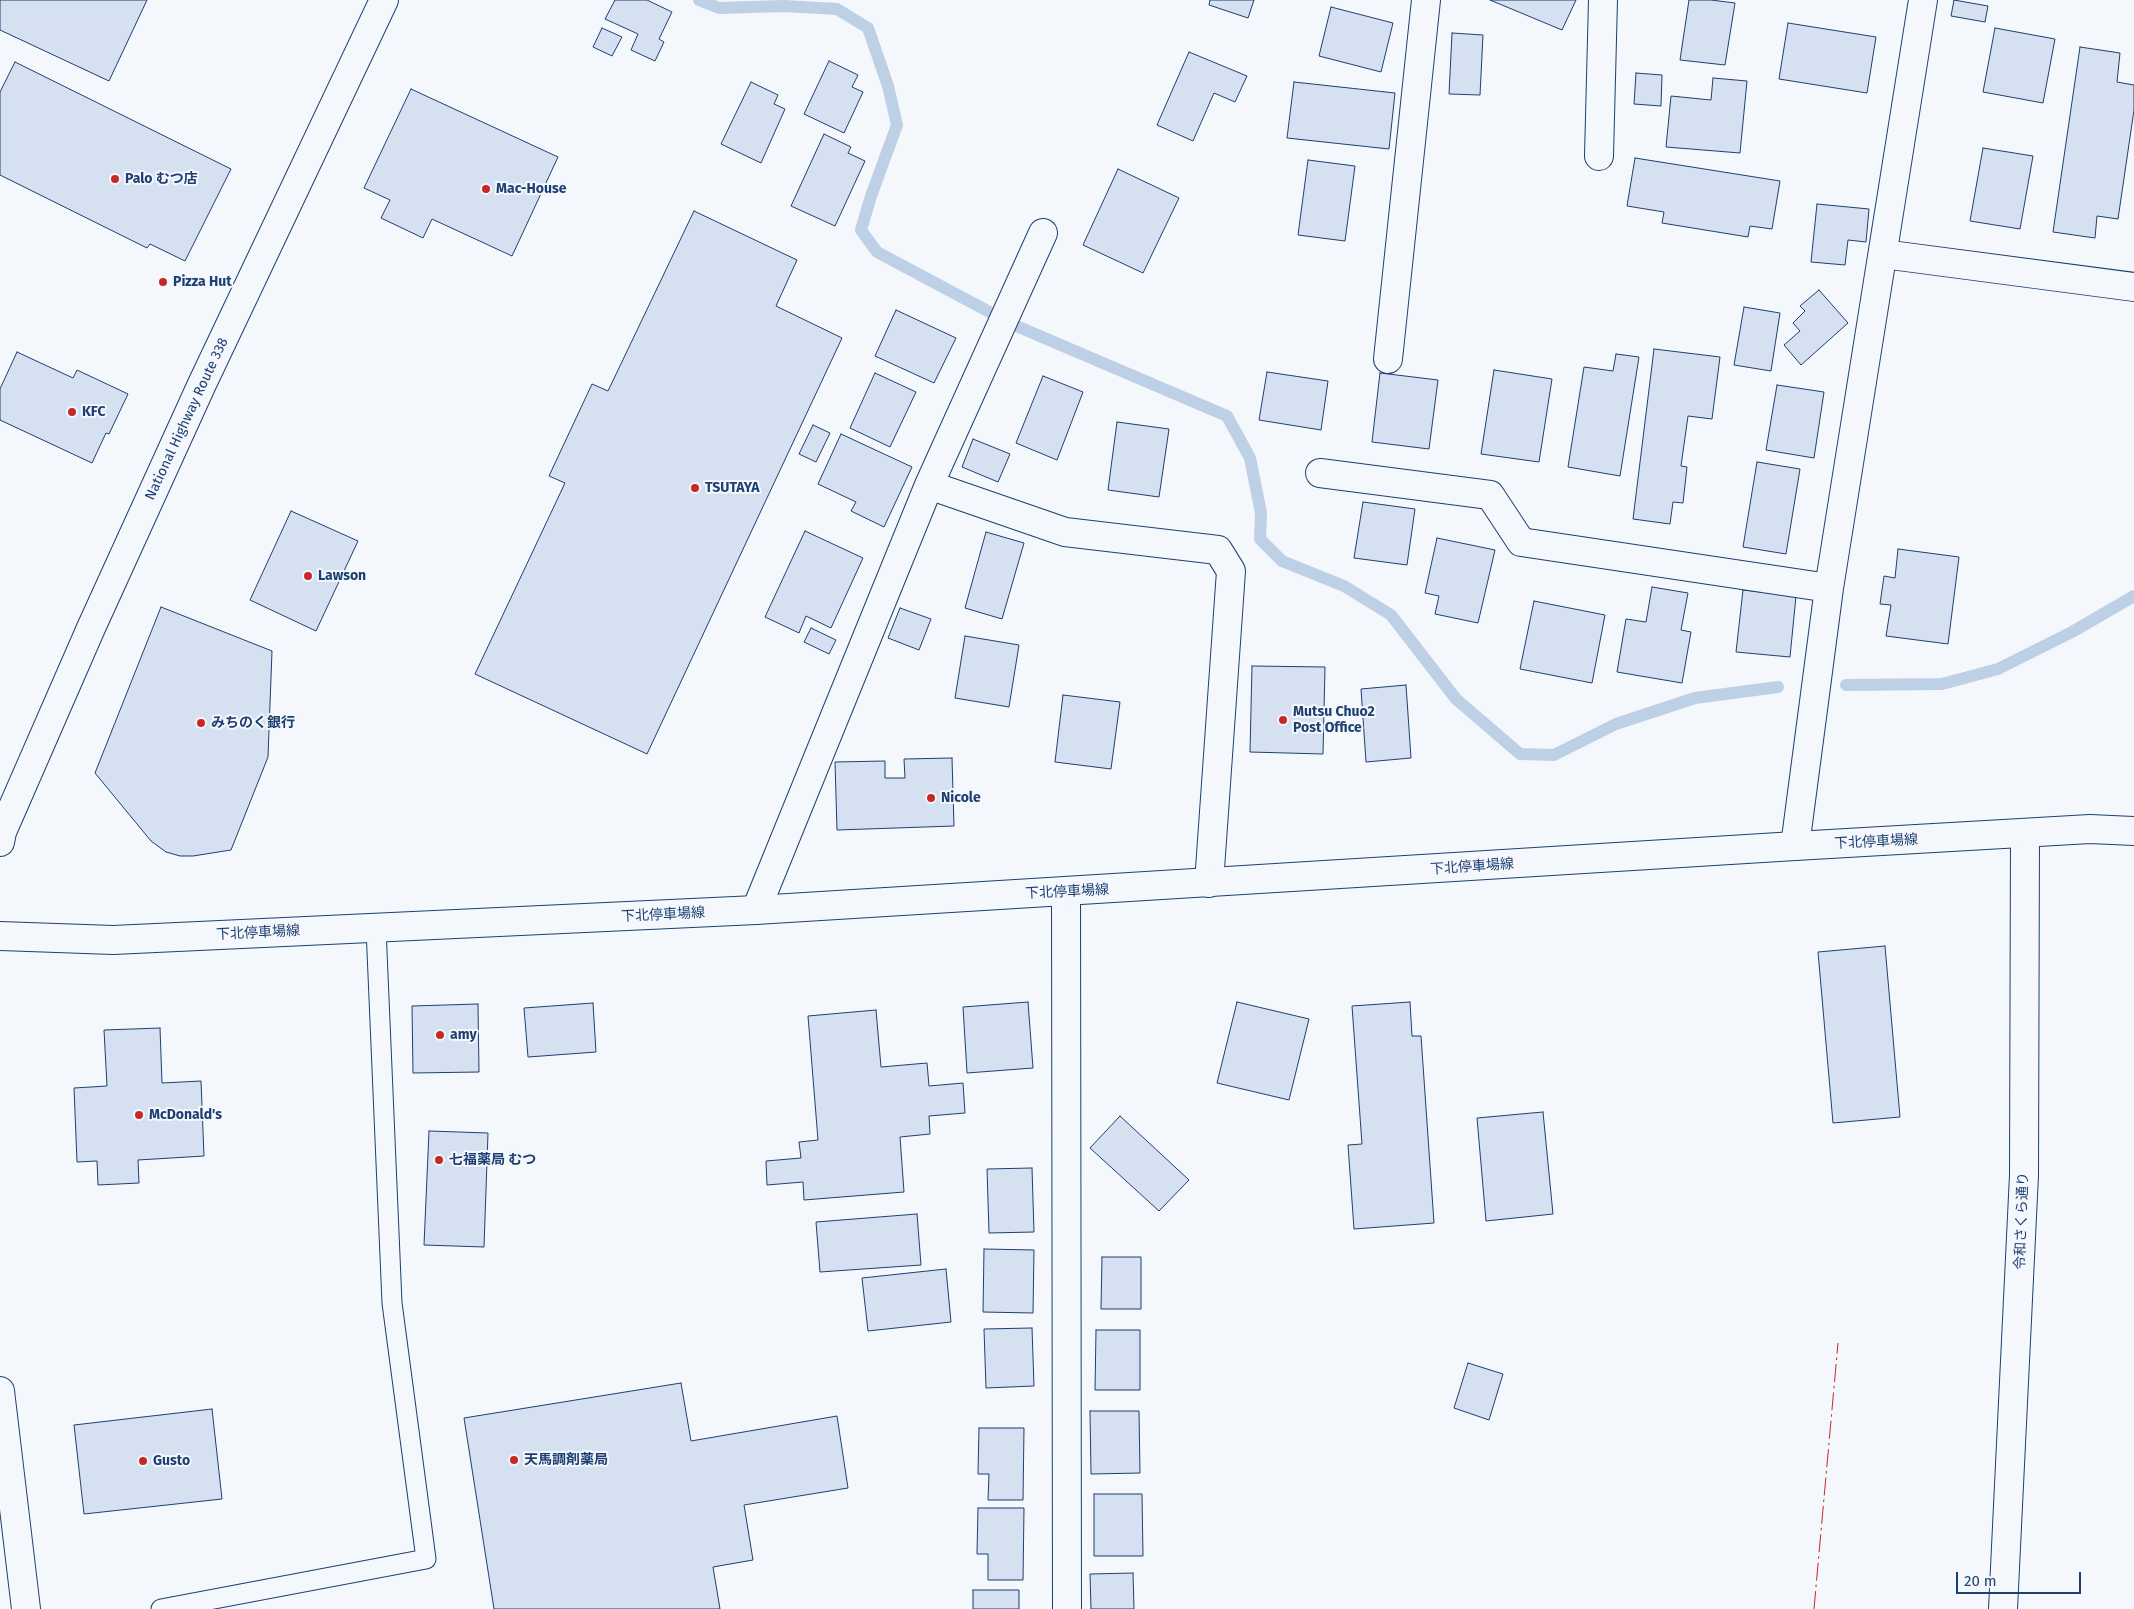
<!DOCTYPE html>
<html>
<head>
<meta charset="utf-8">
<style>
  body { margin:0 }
  #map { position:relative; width:2134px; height:1609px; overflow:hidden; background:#f4f7fb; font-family:"Fira Sans",sans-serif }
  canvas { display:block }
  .scale { position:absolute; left:1956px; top:1572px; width:125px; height:22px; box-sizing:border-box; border:2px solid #1d3f73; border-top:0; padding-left:6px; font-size:15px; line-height:18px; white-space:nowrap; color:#1d3f73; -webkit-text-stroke:4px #f4f7fb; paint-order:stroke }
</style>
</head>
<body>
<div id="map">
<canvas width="2134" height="1609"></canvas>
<div class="scale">20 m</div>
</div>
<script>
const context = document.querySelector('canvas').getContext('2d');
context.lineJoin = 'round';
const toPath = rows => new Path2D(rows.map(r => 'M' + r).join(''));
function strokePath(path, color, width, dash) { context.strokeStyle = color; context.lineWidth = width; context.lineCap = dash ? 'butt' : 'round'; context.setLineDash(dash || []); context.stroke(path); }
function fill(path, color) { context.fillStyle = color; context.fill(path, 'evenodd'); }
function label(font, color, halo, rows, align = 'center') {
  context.font = font + ' "Fira Sans","Noto Sans JP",sans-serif'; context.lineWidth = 4; context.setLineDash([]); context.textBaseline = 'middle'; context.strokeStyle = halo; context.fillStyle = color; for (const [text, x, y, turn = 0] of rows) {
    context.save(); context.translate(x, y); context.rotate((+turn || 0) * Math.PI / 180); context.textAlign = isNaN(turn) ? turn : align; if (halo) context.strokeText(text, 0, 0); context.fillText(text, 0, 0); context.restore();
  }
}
const stream = toPath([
  [699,0,719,8,784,6,837,9,868,28,888,86,897,125,871,196,861,230,877,252,1014,325,1227,416,1250,458,1261,513,1260,539,1282,561,1344,586,1391,615,1456,699,1520,754,1554,755,1616,724,1695,698,1778,687],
  [1846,685,1942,684,1998,669,2072,632,2134,596]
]);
const building = toPath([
  [0,0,147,0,109,81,0,30,0,0],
  [615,0,647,0,672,12,659,39,664,42,655,61,631,50,638,34,605,19,615,0],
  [1210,0,1254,0,1248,18,1209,5,1210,0],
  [1490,0,1576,0,1562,30,1490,0],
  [1689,0,1711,0,1735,3,1725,65,1680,60,1689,0],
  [1954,0,1988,6,1985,22,1951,16,1954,0],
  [1331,7,1393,23,1381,72,1319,56,1331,7],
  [1788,23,1876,37,1867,93,1779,79,1788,23],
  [602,28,622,37,612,56,593,47,602,28],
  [1995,28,2055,39,2043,103,1983,92,1995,28],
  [1452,33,1483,35,1480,95,1449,94,1452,33],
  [2080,47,2120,53,2117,82,2134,85,2134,110,2118,219,2097,216,2095,238,2053,232,2080,47],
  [1189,52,1247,76,1235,102,1214,93,1193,141,1157,125,1189,52],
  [829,61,858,75,852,87,863,92,844,133,804,114,829,61],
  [15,62,231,169,185,261,150,244,147,248,0,175,0,92,15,62],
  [1636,73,1662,75,1661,106,1634,104,1636,73],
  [1713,78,1747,81,1740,153,1666,147,1671,96,1711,100,1713,78],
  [751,82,778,95,774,104,785,109,761,163,721,144,751,82],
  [1294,82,1395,93,1389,149,1287,138,1294,82],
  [411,89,558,157,512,256,432,219,423,238,381,218,390,200,364,188,411,89],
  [824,134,851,147,848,153,865,161,835,226,791,206,824,134],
  [1983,148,2033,156,2020,229,1970,221,1983,148],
  [1635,158,1780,181,1772,229,1750,226,1748,237,1662,223,1664,212,1627,206,1635,158],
  [1308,160,1355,166,1345,241,1298,235,1308,160],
  [1118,169,1179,198,1143,273,1083,245,1118,169],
  [1817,204,1869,209,1866,242,1848,240,1845,265,1811,262,1817,204],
  [694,211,797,260,776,306,842,338,647,754,475,674,565,483,549,476,592,384,608,391,694,211],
  [1819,290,1848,323,1801,365,1784,345,1800,331,1793,323,1805,311,1800,306,1819,290],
  [1744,307,1780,313,1771,371,1734,365,1744,307],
  [896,310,956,338,934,383,875,356,896,310],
  [1654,349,1720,357,1712,419,1688,416,1681,466,1687,467,1683,503,1673,502,1670,524,1633,519,1654,349],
  [17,352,73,378,77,370,128,394,109,434,106,433,92,463,0,420,0,389,17,352],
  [1616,354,1639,357,1620,476,1568,467,1584,367,1613,371,1616,354],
  [1494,370,1552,379,1539,462,1481,454,1494,370],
  [1267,372,1328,381,1321,430,1259,420,1267,372],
  [875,373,916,392,890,447,850,428,875,373],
  [1380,373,1438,380,1429,449,1372,442,1380,373],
  [1043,376,1083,392,1057,460,1016,443,1043,376],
  [1777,385,1824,392,1814,458,1766,450,1777,385],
  [1117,422,1169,429,1159,497,1108,490,1117,422],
  [813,425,830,433,816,462,799,454,813,425],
  [841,434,912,467,884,527,851,511,856,502,818,484,841,434],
  [973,439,1010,454,998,482,962,467,973,439],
  [1757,462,1800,469,1786,554,1743,547,1757,462],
  [1363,502,1415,509,1407,565,1354,558,1363,502],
  [291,511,358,541,316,631,250,600,291,511],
  [805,531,863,558,831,628,806,616,799,633,765,617,805,531],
  [986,532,1024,543,1002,619,965,608,986,532],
  [1437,538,1495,550,1478,623,1435,614,1439,596,1425,593,1437,538],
  [1898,549,1959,557,1948,644,1886,636,1891,605,1880,604,1884,576,1895,578,1898,549],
  [1652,587,1688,593,1681,630,1691,632,1682,683,1617,672,1626,619,1646,622,1652,587],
  [1743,590,1796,596,1790,657,1736,652,1743,590],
  [1534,601,1605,615,1592,683,1520,669,1534,601],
  [161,607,272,651,268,757,231,850,193,856,180,856,166,852,151,841,95,773,161,607],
  [900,608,931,619,919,650,888,638,900,608],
  [811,628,836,640,829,654,804,642,811,628],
  [965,636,1019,645,1009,707,955,698,965,636],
  [1252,666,1325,667,1323,754,1250,752,1252,666],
  [1406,685,1411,758,1366,762,1361,689,1406,685],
  [1063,695,1120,702,1111,769,1055,762,1063,695],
  [952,758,954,826,837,830,835,762,885,761,885,778,905,778,904,759,952,758],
  [1885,946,1900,1117,1833,1123,1818,952,1885,946],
  [1028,1002,1033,1068,967,1073,963,1007,1028,1002],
  [1237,1002,1309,1019,1289,1100,1217,1083,1237,1002],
  [1410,1002,1412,1036,1421,1036,1434,1223,1354,1229,1348,1145,1362,1144,1352,1006,1410,1002],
  [593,1003,596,1052,528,1057,524,1008,593,1003],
  [478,1004,479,1072,413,1073,412,1006,478,1004],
  [876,1010,881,1067,927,1063,929,1086,963,1083,965,1113,929,1116,930,1134,900,1137,904,1192,804,1200,803,1182,767,1185,766,1161,801,1158,799,1142,818,1140,808,1016,876,1010],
  [160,1028,162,1083,201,1081,204,1156,138,1160,139,1183,98,1185,97,1161,77,1162,74,1088,107,1086,104,1030,160,1028],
  [1543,1112,1553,1214,1486,1221,1477,1118,1543,1112],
  [1120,1116,1189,1180,1159,1211,1090,1148,1120,1116],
  [429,1131,488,1133,484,1247,424,1245,429,1131],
  [1032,1168,1034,1232,989,1233,987,1169,1032,1168],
  [917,1214,921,1265,820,1272,816,1222,917,1214],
  [984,1249,1034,1250,1033,1313,983,1312,984,1249],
  [1102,1257,1141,1257,1141,1309,1101,1309,1102,1257],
  [946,1269,951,1322,868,1331,862,1278,946,1269],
  [1032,1328,1034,1386,986,1388,984,1329,1032,1328],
  [1096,1330,1140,1330,1140,1390,1095,1390,1096,1330],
  [1468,1363,1503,1374,1489,1420,1454,1408,1468,1363],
  [681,1383,691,1441,837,1416,848,1488,744,1505,753,1560,713,1567,720,1609,494,1609,464,1418,681,1383],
  [212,1409,222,1499,84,1514,74,1425,212,1409],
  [1090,1411,1139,1411,1140,1473,1091,1474,1090,1411],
  [979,1428,1024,1428,1023,1500,988,1500,989,1474,978,1474,979,1428],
  [1094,1494,1142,1494,1143,1556,1094,1556,1094,1494],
  [978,1508,1024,1508,1023,1580,988,1580,988,1554,977,1554,978,1508],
  [1133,1573,1134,1609,1091,1609,1090,1574,1133,1573],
  [973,1590,1019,1590,1019,1609,973,1609,973,1590]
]);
const service = toPath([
  [161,1609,426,1559,392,1303,376,928]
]);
const minor = toPath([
  [1599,156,1603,0],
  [1883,254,2134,287],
  [1388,359,1426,0],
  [1320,473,1490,495,1521,542,1829,588],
  [929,485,1065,532,1218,550,1231,571,1209,883],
  [1795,846,1829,588,1923,0],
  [1066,892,1067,1609],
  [756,910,929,485,1043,233]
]);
const tertiary = toPath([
  [2003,1609,2024,1175,2025,833]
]);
const secondary = toPath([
  [0,936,113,940,756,910,1795,846,2090,829,2134,831]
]);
const trunk = toPath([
  [0,842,2,832,91,628,202,384,384,0],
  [0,1391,26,1609]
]);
const power = toPath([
  [1814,1609,1838,1343]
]);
const markers = [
  [115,179,5,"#c62828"],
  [486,189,5,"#c62828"],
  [163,282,5,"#c62828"],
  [72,412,5,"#c62828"],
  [695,488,5,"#c62828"],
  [308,576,5,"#c62828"],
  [1283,720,5,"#c62828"],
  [201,723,5,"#c62828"],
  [931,798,5,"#c62828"],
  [440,1035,5,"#c62828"],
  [139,1115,5,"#c62828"],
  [439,1160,5,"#c62828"],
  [514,1460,5,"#c62828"],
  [143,1461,5,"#c62828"]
];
const poiNames = [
  ["Palo むつ店",125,179],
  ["Mac-House",496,189],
  ["Pizza Hut",173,282],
  ["KFC",82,412],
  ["TSUTAYA",705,488],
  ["Lawson",318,576],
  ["Mutsu Chuo2",1293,712],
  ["Post Office",1293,728],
  ["みちのく銀行",211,723],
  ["Nicole",941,798],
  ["amy",450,1035],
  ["McDonald's",149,1115],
  ["七福薬局 むつ",449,1160],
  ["天馬調剤薬局",524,1460],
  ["Gusto",153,1461]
];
const streetNames = [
  ["National Highway Route 338",187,419,-65],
  ["下北停車場線",1876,842,-3],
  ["下北停車場線",1472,867,-4],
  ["下北停車場線",1067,892,-3],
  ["下北停車場線",663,915,-3],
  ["下北停車場線",258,933,-3],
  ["令和さくら通り",2022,1221,-88]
];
strokePath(stream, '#bed0e5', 12);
fill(building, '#d5e0f0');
strokePath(building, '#1d3f73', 1);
strokePath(service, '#1d3f73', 21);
strokePath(minor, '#1d3f73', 30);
strokePath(tertiary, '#1d3f73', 30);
strokePath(secondary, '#1d3f73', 30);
strokePath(trunk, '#1d3f73', 30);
strokePath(service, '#f4f7fb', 19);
strokePath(minor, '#f4f7fb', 28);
strokePath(tertiary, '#f4f7fb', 28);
strokePath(secondary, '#f4f7fb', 28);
strokePath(trunk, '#f4f7fb', 28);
strokePath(power, '#c62828', 1, [18, 4, 2.5, 4]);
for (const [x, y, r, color] of markers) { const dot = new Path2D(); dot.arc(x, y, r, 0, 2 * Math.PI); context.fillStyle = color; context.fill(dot); strokePath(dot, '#f4f7fb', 2); }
label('bold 14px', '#1d3f73', '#f4f7fb', poiNames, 'left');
label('14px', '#1d3f73', '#f4f7fb', streetNames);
</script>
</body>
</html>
